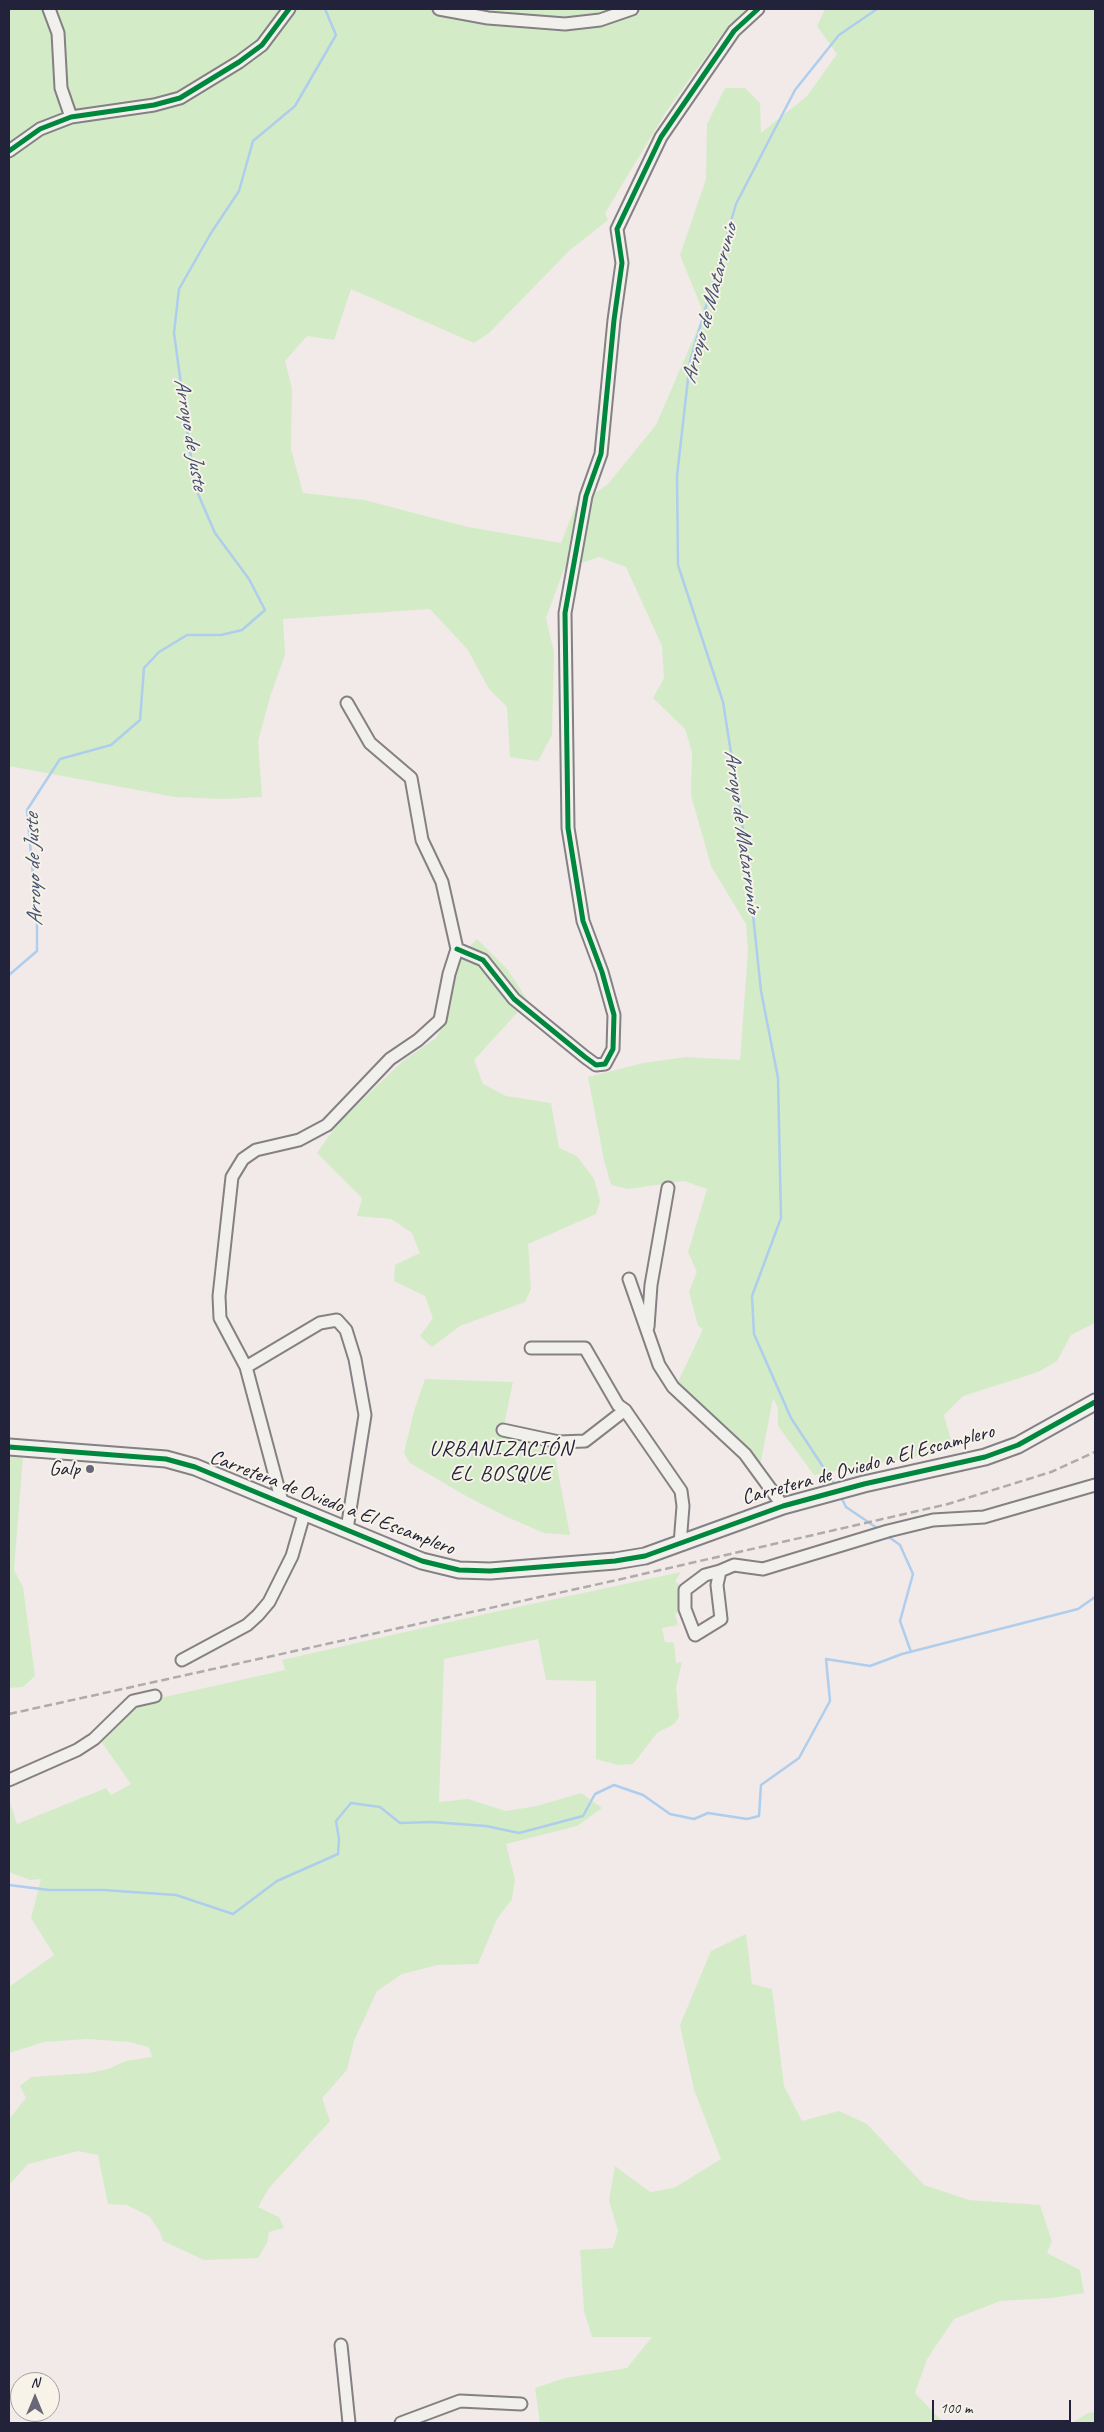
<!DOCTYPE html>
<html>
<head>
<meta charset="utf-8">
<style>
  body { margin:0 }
  #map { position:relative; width:1104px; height:2432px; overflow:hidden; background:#f1eae8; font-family:Caveat,sans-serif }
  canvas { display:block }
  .frame { position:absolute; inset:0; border:10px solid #22223b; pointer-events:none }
  .north { position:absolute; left:10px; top:2372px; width:50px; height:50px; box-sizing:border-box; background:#f7f3e8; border:1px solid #a29fa3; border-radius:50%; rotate:0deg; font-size:14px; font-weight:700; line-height:20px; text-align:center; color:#22223b }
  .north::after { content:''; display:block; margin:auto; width:18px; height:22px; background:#6a6878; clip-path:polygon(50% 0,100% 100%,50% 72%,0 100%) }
  .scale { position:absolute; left:932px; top:2400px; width:139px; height:22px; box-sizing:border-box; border:2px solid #22223b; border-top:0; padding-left:6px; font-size:15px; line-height:18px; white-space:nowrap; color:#22223b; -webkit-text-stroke:4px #f7f3e8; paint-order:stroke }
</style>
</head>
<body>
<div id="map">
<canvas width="1104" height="2432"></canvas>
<div class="frame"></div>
<div class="north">N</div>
<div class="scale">100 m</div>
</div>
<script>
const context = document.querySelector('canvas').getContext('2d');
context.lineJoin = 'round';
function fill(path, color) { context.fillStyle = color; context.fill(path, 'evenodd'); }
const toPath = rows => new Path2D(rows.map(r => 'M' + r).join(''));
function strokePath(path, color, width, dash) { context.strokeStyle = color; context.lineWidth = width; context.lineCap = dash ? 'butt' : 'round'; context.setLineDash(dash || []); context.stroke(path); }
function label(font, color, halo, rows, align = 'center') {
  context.font = font + ' Caveat,sans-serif'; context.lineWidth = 4; context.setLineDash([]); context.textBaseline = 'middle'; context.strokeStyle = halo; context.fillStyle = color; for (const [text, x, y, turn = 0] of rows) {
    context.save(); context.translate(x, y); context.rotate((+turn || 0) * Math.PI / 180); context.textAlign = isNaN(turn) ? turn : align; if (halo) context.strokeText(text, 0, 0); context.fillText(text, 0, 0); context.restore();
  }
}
const green = toPath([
  [9,9,749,9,723,33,666,112,605,213,608,220,570,250,489,333,474,343,351,289,334,340,307,336,285,361,292,389,291,449,303,493,364,500,468,527,561,543,575,507,608,484,656,425,704,314,680,255,706,179,707,124,725,88,745,88,760,103,761,133,807,96,837,54,817,26,825,9,1095,9,1095,1323,1071,1335,1057,1361,1038,1372,963,1396,944,1415,952,1444,940,1452,814,1475,778,1426,778,1408,773,1398,760,1466,748,1449,726,1426,702,1409,677,1384,703,1329,698,1326,689,1292,697,1272,688,1252,707,1189,684,1181,628,1189,611,1185,604,1160,588,1077,643,1063,686,1057,740,1060,748,951,746,924,711,866,691,795,692,752,685,729,653,698,664,678,662,646,626,567,599,557,564,569,546,618,554,652,552,735,538,761,510,757,507,707,489,689,468,650,430,609,283,619,285,655,270,697,258,741,262,797,224,799,175,797,9,766],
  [477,939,508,970,528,1001,474,1060,483,1084,506,1096,551,1103,559,1148,577,1156,594,1179,600,1201,596,1214,528,1244,531,1289,525,1302,460,1326,432,1347,420,1336,433,1318,425,1296,394,1281,395,1265,420,1253,412,1233,391,1219,357,1216,362,1198,317,1153,338,1123,403,1061,436,1038,449,1014,459,958],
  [425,1379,513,1382,503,1430,552,1440,570,1535,544,1533,505,1516,466,1496,410,1463,404,1453,414,1411],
  [9,1456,23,1457,14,1570,23,1587,35,1676,23,1687,9,1688],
  [681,1572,675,1581,683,1588,681,1612,675,1614,678,1625,662,1628,665,1642,674,1643,676,1663,682,1662,676,1688,679,1717,674,1724,657,1733,633,1764,618,1765,596,1759,596,1681,546,1680,538,1639,444,1659,439,1802,468,1799,506,1811,537,1806,581,1793,602,1808,577,1826,506,1844,515,1879,512,1899,497,1919,478,1964,438,1965,402,1974,377,1991,354,2041,347,2070,322,2098,330,2121,269,2188,258,2207,279,2217,284,2228,269,2232,267,2243,258,2258,204,2260,163,2241,159,2230,149,2216,127,2205,108,2204,98,2155,78,2151,28,2164,9,2185,9,2119,26,2098,20,2086,31,2077,89,2073,108,2069,126,2061,152,2057,149,2047,129,2042,87,2039,44,2042,9,2053,9,1987,54,1955,31,1918,41,1879,30,1880,9,1872,9,1800,17,1824,106,1788,111,1795,131,1784,100,1740,138,1703,285,1670,282,1660,476,1616],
  [746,1934,752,1984,772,1989,784,2086,802,2121,839,2111,867,2124,924,2185,969,2200,1040,2205,1052,2241,1047,2253,1080,2270,1084,2293,1051,2298,1000,2301,954,2319,927,2359,915,2393,944,2423,540,2423,535,2388,565,2378,627,2368,652,2337,592,2337,584,2311,580,2250,613,2248,618,2231,609,2200,615,2166,650,2192,674,2188,721,2159,694,2090,680,2025,711,1951],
  [1095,2412,1095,2423,1072,2423,1088,2413]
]);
const stream = toPath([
  [9,975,37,951,37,920,27,810,60,759,111,745,140,720,144,668,159,652,187,635,221,635,242,630,265,610,249,579,215,533,195,487,174,333,179,289,211,233,239,191,253,141,295,106,336,35,325,9],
  [835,1485,791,1418,754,1334,752,1296,781,1218,778,1078,761,991,746,848,723,702,678,565,677,476,690,361,736,204,795,90,839,35,877,9],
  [841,1497,846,1507,880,1530],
  [886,1535,900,1545,913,1574,900,1621,911,1652],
  [9,1885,49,1890,103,1890,176,1895,233,1914,277,1881,338,1854,339,1839,336,1821,351,1803,380,1807,400,1823,432,1822,486,1826,519,1833,583,1816,595,1794,614,1785,643,1795,670,1814,694,1819,708,1813,747,1819,759,1816,761,1785,799,1758,830,1701,826,1659,870,1666,902,1654,1078,1609,1095,1597]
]);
const street = toPath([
  [49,9,58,33,61,88,71,117],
  [439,9,488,18,565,24,600,20,632,9],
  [9,151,40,129,71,117,154,105,180,98,239,62,262,45,289,9],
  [457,949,483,960,514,999,585,1057,596,1065,605,1064,613,1049,614,1015,602,972,583,921,568,828,565,613,586,496,601,454,614,320,622,263,617,229,661,137,734,31,758,9],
  [629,1279,659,1365,673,1387,745,1454,783,1506],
  [648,1327,651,1285,668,1188],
  [531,1348,585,1348,618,1405,625,1410,681,1491,683,1506,680,1544],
  [246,1367,320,1323,337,1320,346,1330,355,1359,365,1415,347,1529],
  [503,1430,559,1442,585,1441,625,1410],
  [282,1502,246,1367,220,1318,219,1296,232,1177,243,1159,256,1150,299,1140,327,1125,390,1059,418,1040,440,1020,449,974,457,949,442,882,422,840,411,778,370,743,347,703],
  [720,1571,705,1575,685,1590,685,1609,695,1635,721,1619,717,1585,720,1571,734,1565,763,1569,888,1531,933,1520,984,1517,1095,1485],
  [182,1660,247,1625,258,1615,269,1602,292,1556,305,1511],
  [9,1780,77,1750,94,1739,133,1701,155,1696],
  [341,2345,349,2423],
  [401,2423,460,2401,521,2404]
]);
const secondary = toPath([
  [9,1447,166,1459,195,1467,422,1561,459,1570,490,1571,615,1561,645,1556,783,1506,864,1484,985,1457,1018,1445,1095,1402]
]);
const rail = toPath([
  [9,1714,617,1580,948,1504,1051,1472,1095,1452]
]);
const cycleway = toPath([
  [9,151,40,129,71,117,154,105,180,98,239,62,262,45,289,9],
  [457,949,483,960,514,999,585,1057,596,1065,605,1064,613,1049,614,1015,602,972,583,921,568,828,565,613,586,496,601,454,614,320,622,263,617,229,661,137,734,31,758,9],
  [9,1447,166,1459,195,1467,422,1561,459,1570,490,1571,615,1561,645,1556,783,1506,864,1484,985,1457,1018,1445,1095,1402]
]);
const markers = [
  [90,1469,5,"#6a6878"]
];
const streetNames = [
  ["Carretera de Oviedo a El Escamplero",868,1465,-15],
  ["Carretera de Oviedo a El Escamplero",332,1503,21]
];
const poiNames = [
  ["Galp",80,1469]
];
const waterNames = [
  ["Arroyo de Matarrunio",710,304,-75],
  ["Arroyo de Juste",190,434,80],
  ["Arroyo de Matarrunio",742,831,82],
  ["Arroyo de Juste",34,870,-92]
];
const neighbourhoodNames = [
  ["URBANIZACIÓN",501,1449],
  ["EL BOSQUE",501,1474]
];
fill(green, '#d3ecc7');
strokePath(stream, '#afcdec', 2.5);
strokePath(street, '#848084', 15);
strokePath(secondary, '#848084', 19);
strokePath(street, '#f2f0ec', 11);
strokePath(secondary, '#f2f0ec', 15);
strokePath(rail, '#adabac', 2.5, [8, 4]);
strokePath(cycleway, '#00873e', 5);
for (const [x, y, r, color] of markers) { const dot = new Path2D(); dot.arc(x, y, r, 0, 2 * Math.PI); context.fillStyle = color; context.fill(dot); strokePath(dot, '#f7f3e8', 2); }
label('21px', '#22223b', '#f7f3e8', streetNames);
label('21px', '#22223b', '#f7f3e8', poiNames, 'right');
label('italic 22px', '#445170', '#f7f3e8', waterNames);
context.letterSpacing = '1px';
label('22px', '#22223b', '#f7f3e8', neighbourhoodNames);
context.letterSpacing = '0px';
</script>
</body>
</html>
